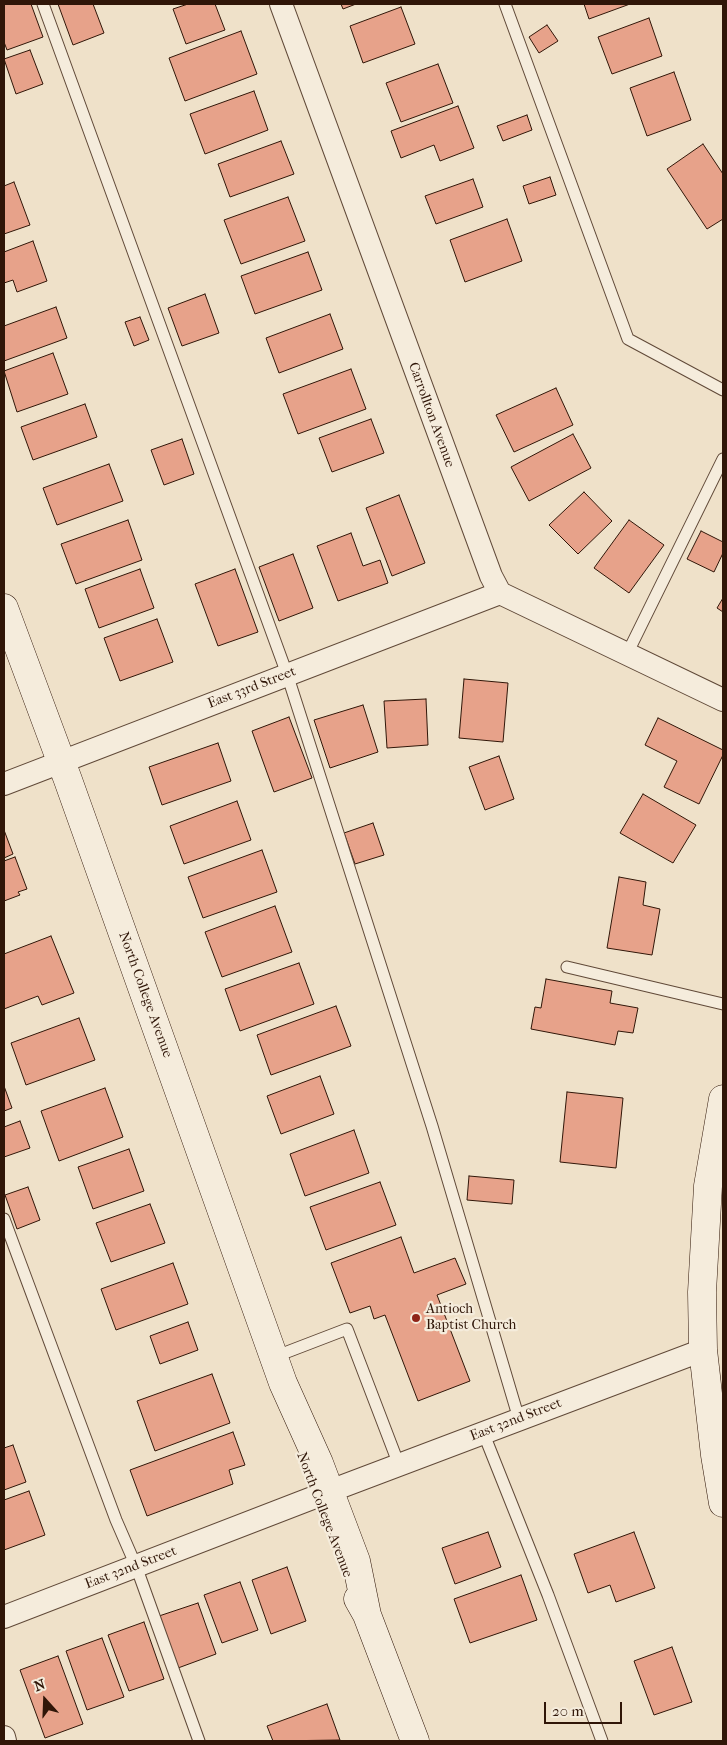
<!DOCTYPE html>
<html>
<head>
<meta charset="utf-8">
<style>
  body { margin:0 }
  #map { position:relative; width:727px; height:1745px; overflow:hidden; background:#efe1c9; font-family:"IM FELL French Canon",serif }
  canvas { display:block }
  .frame { position:absolute; inset:0; border:5px solid #301608; pointer-events:none }
  .north { position:absolute; left:20px; top:1675px; width:50px; height:50px; -webkit-text-stroke:4px #f5ecdc; paint-order:stroke; rotate:340deg; font-size:14px; font-weight:700; line-height:20px; text-align:center; color:#301608 }
  .north::after { content:''; display:block; margin:auto; width:18px; height:22px; background:#301608; clip-path:polygon(50% 0,100% 100%,50% 72%,0 100%) }
  .scale { position:absolute; left:544px; top:1702px; width:78px; height:22px; box-sizing:border-box; border:2px solid #301608; border-top:0; padding-left:6px; font-size:15px; line-height:18px; white-space:nowrap; color:#301608; -webkit-text-stroke:4px #f5ecdc; paint-order:stroke }
</style>
</head>
<body>
<div id="map">
<canvas width="727" height="1745"></canvas>
<div class="frame"></div>
<div class="north">N</div>
<div class="scale">20 m</div>
</div>
<script>
const context = document.querySelector('canvas').getContext('2d');
context.lineJoin = 'round';
function fill(path, color) { context.fillStyle = color; context.fill(path, 'evenodd'); }
const toPath = rows => new Path2D(rows.map(r => 'M' + r).join(''));
function strokePath(path, color, width, dash) { context.strokeStyle = color; context.lineWidth = width; context.lineCap = dash ? 'butt' : 'round'; context.setLineDash(dash || []); context.stroke(path); }
function label(font, color, halo, rows, align = 'center') {
  context.font = font + ' "IM FELL French Canon",serif'; context.lineWidth = 4.5; context.setLineDash([]); context.textBaseline = 'middle'; context.strokeStyle = halo; context.fillStyle = color; for (const [text, x, y, turn = 0] of rows) {
    context.save(); context.translate(x, y); context.rotate((+turn || 0) * Math.PI / 180); context.textAlign = isNaN(turn) ? turn : align; if (halo) context.strokeText(text, 0, 0); context.fillText(text, 0, 0); context.restore();
  }
}
const building = toPath([
  [4,4,31,4,43,37,7,50,4,42,4,4],
  [58,4,93,4,104,33,73,45,58,4],
  [188,4,215,4,225,30,186,44,173,9,188,4],
  [341,4,356,4,343,9,341,4],
  [584,4,630,4,589,19,584,4],
  [401,7,415,44,363,63,350,26,401,7],
  [649,18,662,56,612,74,598,37,649,18],
  [547,25,558,41,539,53,529,37,547,25],
  [241,31,257,74,185,101,169,58,241,31],
  [30,50,43,84,16,94,4,59,30,50],
  [438,64,453,103,401,122,386,83,438,64],
  [674,72,691,120,647,136,630,88,674,72],
  [254,91,268,130,205,154,190,114,254,91],
  [458,106,474,148,440,161,434,145,401,158,391,131,458,106],
  [527,115,532,130,503,141,497,126,527,115],
  [281,141,294,174,230,197,218,164,281,141],
  [703,144,723,174,723,219,707,229,667,169,703,144],
  [550,177,556,195,529,204,523,186,550,177],
  [473,179,483,207,436,224,425,196,473,179],
  [14,182,30,225,4,234,4,186,14,182],
  [288,197,305,241,241,264,224,220,288,197],
  [507,219,522,261,465,282,450,240,507,219],
  [33,241,47,281,17,292,13,280,4,283,4,252,33,241],
  [308,252,322,290,255,314,241,276,308,252],
  [205,294,219,333,182,346,168,308,205,294],
  [56,307,67,338,4,361,4,326,56,307],
  [330,314,343,349,279,373,266,338,330,314],
  [140,317,149,340,134,346,125,322,140,317],
  [53,353,68,394,17,412,4,371,53,353],
  [351,369,366,409,298,434,283,394,351,369],
  [556,388,573,425,514,452,496,415,556,388],
  [85,404,97,437,33,460,21,427,85,404],
  [371,419,384,453,332,472,319,438,371,419],
  [573,434,591,468,529,501,511,467,573,434],
  [182,439,194,474,164,485,151,450,182,439],
  [109,464,123,501,57,525,43,488,109,464],
  [584,492,612,521,578,554,549,525,584,492],
  [399,495,425,563,392,576,366,508,399,495],
  [128,520,142,560,76,584,61,544,128,520],
  [629,520,664,545,629,593,594,568,629,520],
  [701,531,723,542,723,553,714,572,687,559,701,531],
  [351,533,363,566,380,560,388,583,338,601,317,546,351,533],
  [293,554,313,608,279,621,259,567,293,554],
  [140,569,154,608,99,628,85,589,140,569],
  [235,569,258,632,218,646,195,584,235,569],
  [723,598,723,612,717,608,723,598],
  [157,619,173,662,120,681,104,638,157,619],
  [464,679,508,683,503,742,459,738,464,679],
  [426,699,428,745,387,748,384,701,426,699],
  [363,705,378,752,330,768,314,720,363,705],
  [289,717,312,778,274,792,252,731,289,717],
  [658,718,723,750,723,755,699,804,664,787,677,761,645,745,658,718],
  [218,743,231,781,162,805,149,767,218,743],
  [499,756,514,799,485,810,469,767,499,756],
  [643,794,696,825,673,863,620,833,643,794],
  [237,801,251,840,184,864,170,826,237,801],
  [373,823,384,855,355,864,344,833,373,823],
  [4,830,13,854,4,858,4,830],
  [262,850,277,892,203,918,188,877,262,850],
  [15,857,27,889,18,892,20,895,4,901,4,861,15,857],
  [619,877,646,882,643,905,660,909,652,955,607,948,619,877],
  [275,906,292,952,222,977,205,932,275,906],
  [51,936,74,993,42,1005,38,996,4,1009,4,954,51,936],
  [299,963,314,1004,240,1031,225,989,299,963],
  [546,979,612,991,610,1003,638,1008,633,1033,618,1031,615,1045,531,1029,535,1007,541,1008,546,979],
  [336,1006,351,1046,271,1075,257,1035,336,1006],
  [79,1018,95,1060,26,1085,11,1043,79,1018],
  [320,1076,334,1114,281,1134,267,1096,320,1076],
  [4,1086,12,1108,4,1111,4,1086],
  [105,1088,123,1137,59,1161,41,1111,105,1088],
  [567,1092,623,1098,616,1168,560,1162,567,1092],
  [20,1121,30,1148,4,1157,4,1127,20,1121],
  [354,1130,369,1173,305,1196,290,1154,354,1130],
  [129,1149,144,1191,93,1209,78,1167,129,1149],
  [469,1176,514,1180,512,1204,467,1200,469,1176],
  [380,1182,396,1225,326,1250,310,1207,380,1182],
  [28,1187,40,1220,17,1229,5,1195,28,1187],
  [150,1204,165,1243,111,1262,96,1223,150,1204],
  [401,1237,414,1273,455,1258,466,1284,437,1295,470,1381,418,1401,385,1315,374,1319,370,1306,350,1313,331,1263,401,1237],
  [173,1263,188,1304,116,1330,101,1289,173,1263],
  [188,1322,198,1350,160,1364,150,1336,188,1322],
  [212,1374,230,1423,155,1451,137,1401,212,1374],
  [233,1432,245,1465,229,1470,233,1484,147,1516,130,1470,233,1432],
  [13,1445,26,1482,4,1490,4,1448,13,1445],
  [29,1491,45,1535,4,1550,4,1500,29,1491],
  [488,1532,501,1567,455,1584,442,1548,488,1532],
  [634,1532,655,1588,616,1602,610,1585,588,1593,574,1554,634,1532],
  [287,1567,306,1621,271,1634,252,1580,287,1567],
  [521,1575,537,1620,470,1643,454,1599,521,1575],
  [240,1582,258,1630,222,1643,204,1595,240,1582],
  [198,1603,216,1654,178,1668,159,1616,198,1603],
  [144,1622,164,1679,129,1691,108,1635,144,1622],
  [102,1638,124,1697,87,1710,66,1651,102,1638],
  [672,1647,692,1702,654,1715,634,1661,672,1647],
  [58,1656,83,1724,45,1738,20,1670,58,1656],
  [327,1704,340,1740,273,1741,267,1726,327,1704]
]);
const lane = toPath([
  [43,4,287,674,432,1126,519,1419],
  [505,4,628,339,723,390],
  [628,652,723,459],
  [567,967,723,1004],
  [4,1219,116,1520,136,1566,199,1741],
  [274,1357,347,1329,399,1465],
  [483,1432,548,1595,602,1741]
]);
const street = toPath([
  [281,4,491,576,500,593,723,700],
  [4,784,500,593],
  [330,1491,703,1350],
  [4,1617,315,1497],
  [4,1737,5,1741]
]);
const secondary = toPath([
  [4,608,68,780,283,1383,319,1463,356,1561,367,1615],
  [723,1099,708,1186,702,1292,703,1350,715,1455,723,1503],
  [358,1599,367,1615,415,1741]
]);
const markers = [
  [416,1318,5,"#8f2418"]
];
const streetNames = [
  ["Carrollton Avenue",431,415,70],
  ["East 33rd Street",252,688,-21],
  ["North College Avenue",145,995,70],
  ["East 32nd Street",516,1420,-21],
  ["North College Avenue",324,1515,69],
  ["East 32nd Street",131,1568,-21]
];
const poiNames = [
  ["Antioch",426,1310],
  ["Baptist Church",426,1326]
];
fill(building, '#e7a28a');
strokePath(building, '#301608', 1);
strokePath(lane, '#604938', 13);
strokePath(street, '#604938', 24);
strokePath(secondary, '#301608', 29);
strokePath(lane, '#f5ecdc', 11);
strokePath(street, '#f5ecdc', 22);
strokePath(secondary, '#f5ecdc', 28);
for (const [x, y, r, color] of markers) { const dot = new Path2D(); dot.arc(x, y, r, 0, 2 * Math.PI); context.fillStyle = color; context.fill(dot); strokePath(dot, '#f5ecdc', 2); }
label('14px', '#301608', '#f5ecdc', streetNames);
label('14px', '#301608', '#f5ecdc', poiNames, 'left');
</script>
</body>
</html>
